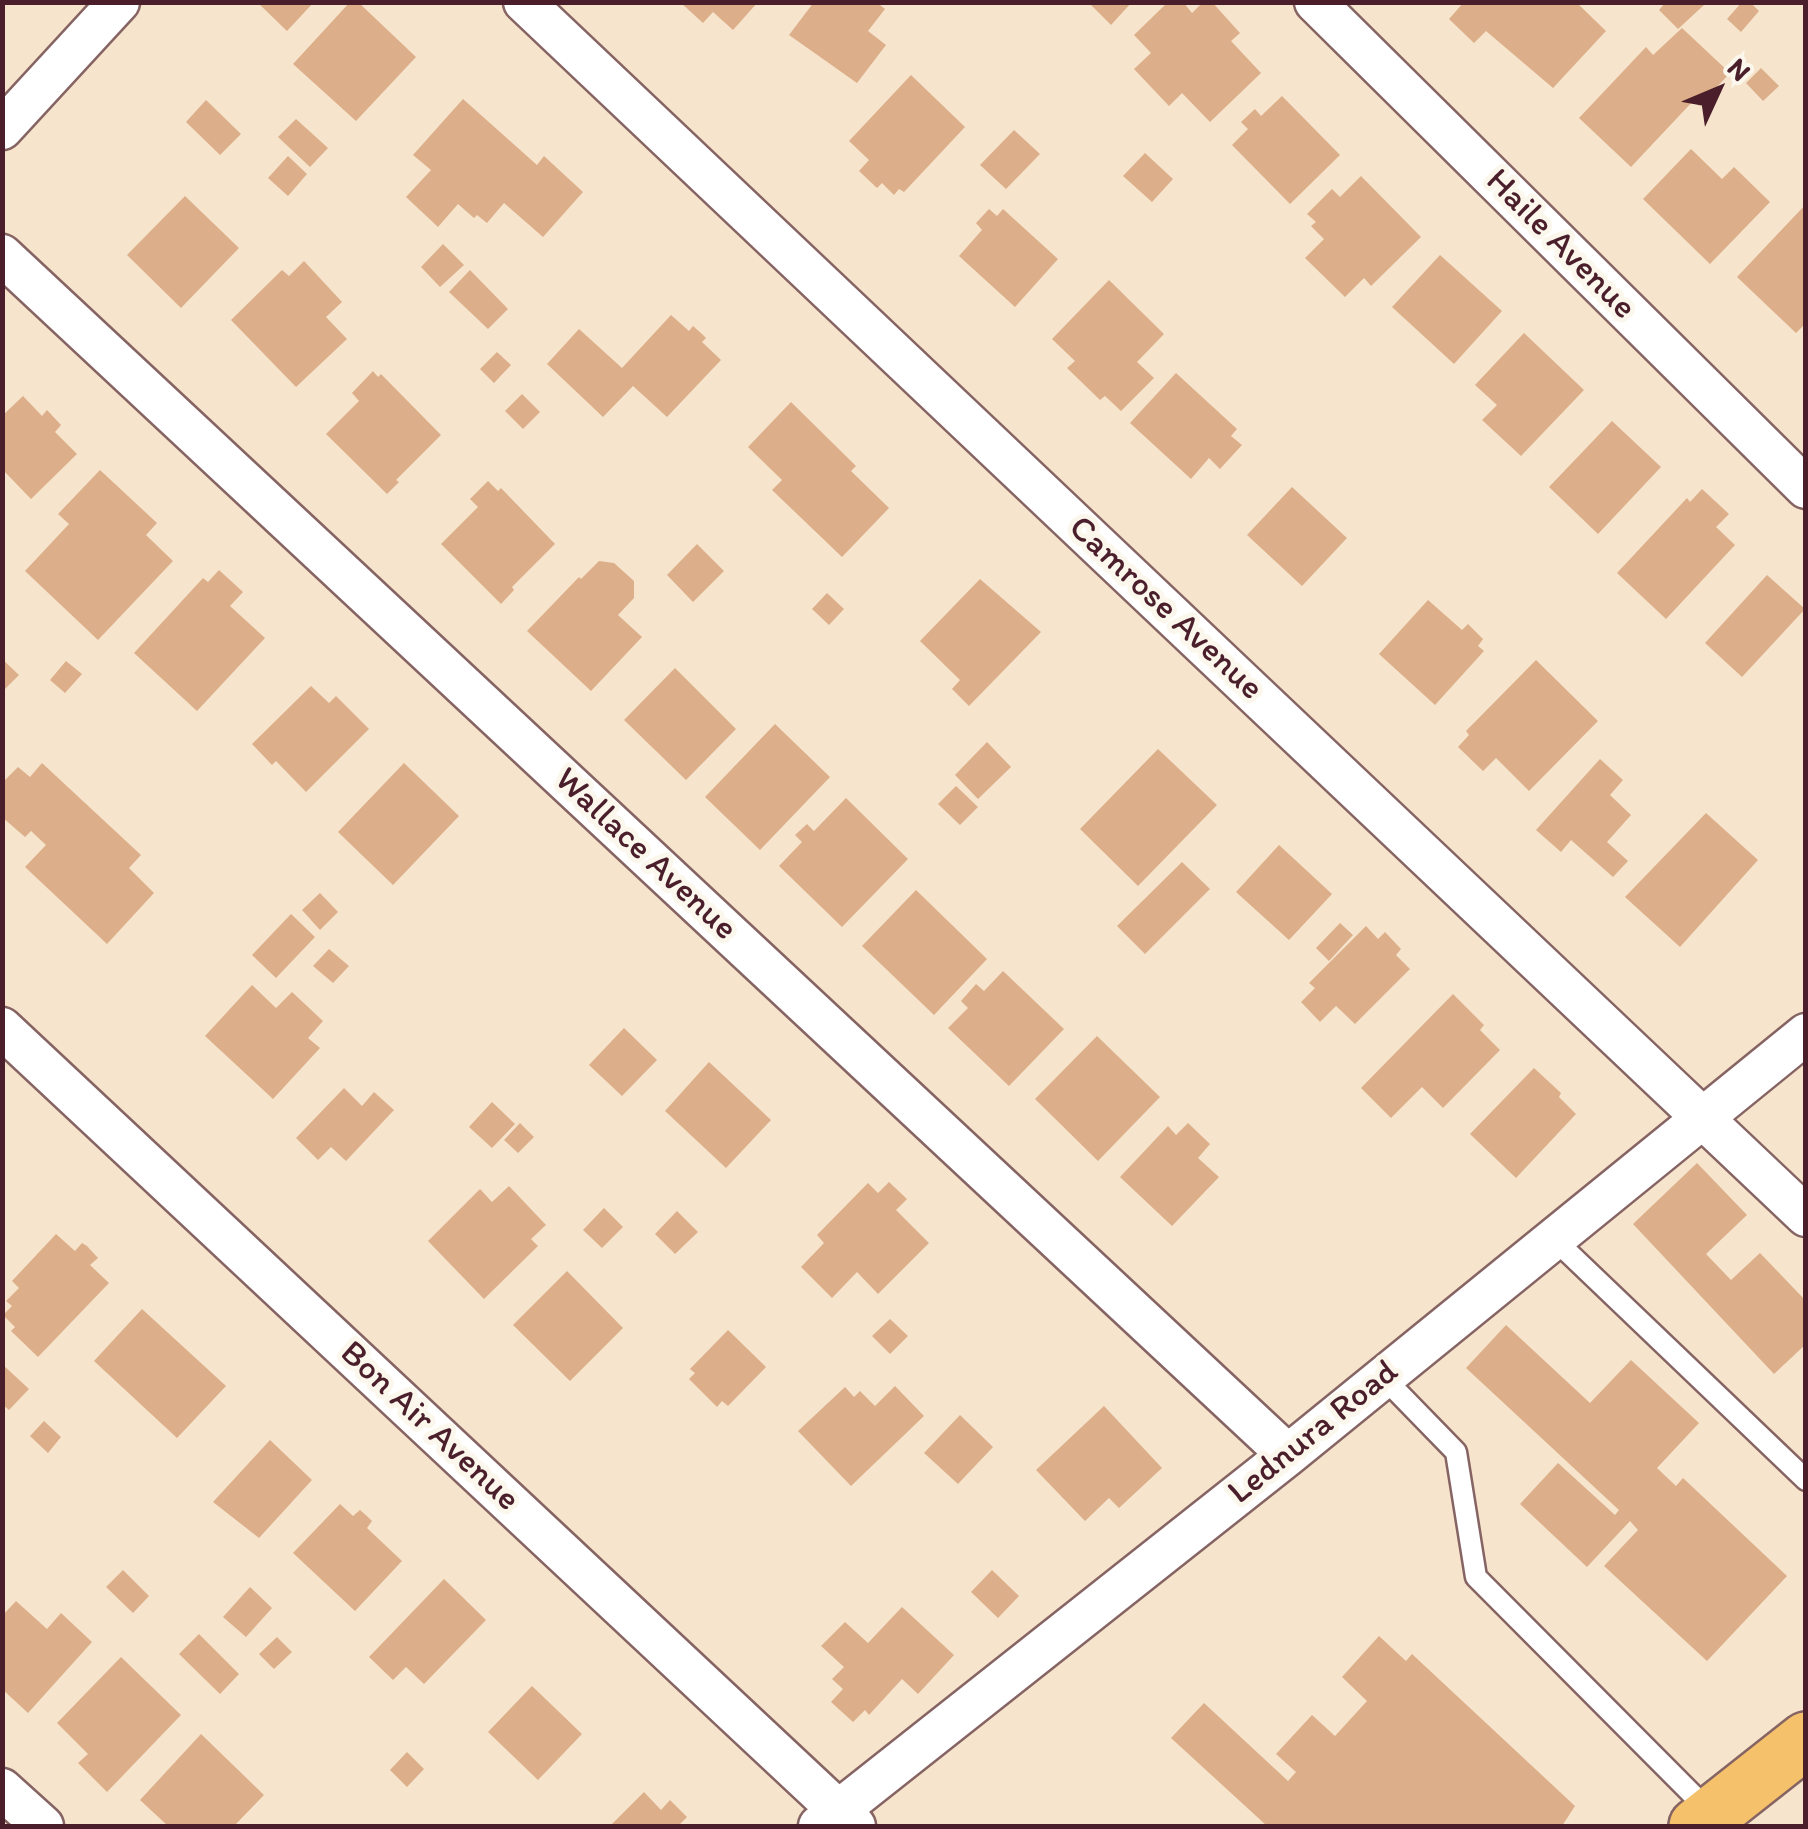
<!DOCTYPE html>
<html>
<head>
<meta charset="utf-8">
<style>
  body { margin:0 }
  #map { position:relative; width:1808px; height:1829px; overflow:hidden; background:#f6e4cc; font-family:Itim,sans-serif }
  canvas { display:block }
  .frame { position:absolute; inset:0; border:5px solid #4a1f2b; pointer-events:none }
  .north { position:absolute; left:1668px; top:40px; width:100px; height:100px; -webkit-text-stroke:8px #fbf7ec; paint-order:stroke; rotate:46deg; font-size:28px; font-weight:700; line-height:40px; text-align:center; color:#4a1f2b }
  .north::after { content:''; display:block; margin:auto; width:35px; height:45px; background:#4a1f2b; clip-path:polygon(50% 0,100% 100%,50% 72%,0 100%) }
</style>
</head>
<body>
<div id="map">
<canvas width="1808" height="1829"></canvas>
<div class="frame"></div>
<div class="north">N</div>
</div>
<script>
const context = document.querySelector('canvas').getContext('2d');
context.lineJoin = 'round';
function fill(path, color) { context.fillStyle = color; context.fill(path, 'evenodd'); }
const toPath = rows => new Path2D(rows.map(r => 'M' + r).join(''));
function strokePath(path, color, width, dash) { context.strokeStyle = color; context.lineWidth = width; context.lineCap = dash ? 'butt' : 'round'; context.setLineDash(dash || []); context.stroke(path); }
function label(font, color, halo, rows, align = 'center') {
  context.font = font + ' Itim,sans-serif'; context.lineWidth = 10; context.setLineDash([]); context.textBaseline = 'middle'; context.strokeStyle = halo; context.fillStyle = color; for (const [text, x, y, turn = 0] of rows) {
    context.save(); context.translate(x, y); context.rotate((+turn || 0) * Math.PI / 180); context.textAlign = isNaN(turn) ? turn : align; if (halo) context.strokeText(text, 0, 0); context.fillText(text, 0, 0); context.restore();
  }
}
const building = toPath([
  [257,2,314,2,287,31],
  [350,2,358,2,416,57,356,121,293,64],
  [680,2,758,2,733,30,713,12,703,23],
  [814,2,876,2,885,9,868,31,886,45,857,83,789,35],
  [1088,2,1132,2,1111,25],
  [1168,2,1183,2,1192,13,1203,2,1212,2,1240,33,1231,41,1261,73,1210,122,1182,93,1169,106,1134,69,1151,53,1134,35],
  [1464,2,1576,2,1606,31,1553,88,1486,31,1474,43,1451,21,1449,19],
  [1666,2,1701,2,1704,5,1678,29,1659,10],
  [1742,2,1750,2,1759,11,1741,32,1727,19],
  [1682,28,1730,73,1699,106,1694,100,1631,167,1579,118,1646,47,1653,55],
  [1761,68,1779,86,1763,101,1746,83],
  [911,75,965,127,904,192,899,189,894,195,882,183,877,188,859,171,869,160,849,141],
  [1282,96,1340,155,1290,204,1232,145,1248,129,1241,122,1255,109,1261,116],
  [463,99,537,165,544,156,583,192,543,237,504,203,487,223,477,215,474,218,458,204,438,227,406,197,431,170,413,155],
  [206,100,241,134,220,155,186,122],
  [296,119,328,148,310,167,278,137],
  [1014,130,1040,154,1006,189,980,165],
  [1691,149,1722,179,1734,167,1770,202,1710,264,1643,199],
  [1145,153,1173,179,1152,202,1123,176],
  [288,156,307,174,288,196,268,178],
  [1361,176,1421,237,1371,286,1364,278,1345,297,1305,258,1324,239,1311,226,1316,222,1307,214,1332,189,1340,197],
  [185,196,239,248,181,308,127,255],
  [1806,204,1806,323,1796,333,1737,277],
  [989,209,997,216,1003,209,1058,259,1015,307,959,256,982,230,976,223],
  [443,244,464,265,440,287,421,267],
  [1440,255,1502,311,1454,364,1392,307],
  [304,261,342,302,326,317,347,339,296,387,231,320,282,270,289,276],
  [470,270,508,309,488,329,449,292],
  [1109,280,1164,334,1137,362,1154,378,1121,411,1105,396,1100,400,1067,368,1075,361,1052,339],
  [671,315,689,331,693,326,702,334,706,338,702,342,721,360,667,417,633,386,603,417,547,364,579,329,622,368],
  [1524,333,1584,390,1521,456,1482,420,1497,405,1475,385],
  [497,352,511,365,494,383,480,369],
  [373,371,378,377,381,374,441,435,396,480,399,482,387,494,326,434,359,401,352,393],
  [1176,373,1237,429,1231,436,1242,445,1220,469,1209,458,1191,479,1130,423],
  [522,394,540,412,523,429,505,411],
  [23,396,42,416,47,410,61,425,55,432,77,454,31,499,2,469,2,416],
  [791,402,856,466,851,471,889,508,842,557,772,490,782,480,748,447],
  [1612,421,1661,467,1598,534,1549,487],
  [100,470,157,523,146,535,173,561,98,640,25,571,69,524,58,514],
  [488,481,498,491,501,488,555,544,512,587,514,590,501,604,441,544,478,507,470,499],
  [1292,487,1347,538,1302,586,1247,535],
  [1702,489,1729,514,1716,527,1735,545,1666,619,1617,573,1687,498,1690,502],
  [697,544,724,571,693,602,667,575],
  [599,561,614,563,634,581,634,598,618,615,642,637,591,691,527,631,579,577,581,579],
  [219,570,243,592,230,606,265,638,197,711,134,653,203,578,208,582],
  [1767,575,1805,609,1742,677,1705,643],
  [980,579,1041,632,969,706,952,689,960,680,920,641],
  [827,593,844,609,829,625,812,609],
  [1428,600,1462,630,1468,624,1483,639,1478,646,1484,651,1435,705,1379,654],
  [2,659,19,675,2,692],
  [1536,660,1598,721,1529,791,1496,758,1483,771,1458,747,1469,735,1466,731],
  [66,661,82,674,65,693,50,680],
  [675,668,736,729,686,780,624,720],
  [311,686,329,703,336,696,369,729,306,792,276,761,272,765,252,744],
  [775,724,830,777,760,850,705,797],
  [987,742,1011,767,978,799,955,775],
  [1158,749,1217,805,1138,886,1080,829],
  [1600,759,1623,780,1610,795,1631,815,1607,842,1628,861,1613,877,1571,840,1561,852,1536,830],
  [42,763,141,855,129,868,154,893,107,944,25,867,46,845,31,831,25,837,2,817,2,783,18,767,30,777],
  [404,763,459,816,393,885,338,832],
  [956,786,978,807,960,825,938,804],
  [846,798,908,859,842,927,779,866,802,842,795,835,807,824,814,831],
  [1706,813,1758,860,1680,947,1625,897],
  [1279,845,1332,894,1289,940,1236,892],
  [1182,862,1210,889,1145,954,1117,926],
  [916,890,987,959,934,1015,862,946],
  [320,893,338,912,320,930,302,910],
  [291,914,315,937,276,978,252,955],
  [1340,923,1353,935,1329,961,1316,948],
  [1366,926,1378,939,1385,932,1401,949,1396,955,1410,969,1355,1024,1336,1006,1320,1022,1301,1002,1315,988,1309,983],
  [329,949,349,966,333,983,313,966],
  [1003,971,1064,1029,1009,1086,948,1028,968,1008,961,1001,976,984,984,991],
  [252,985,276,1008,292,992,323,1021,308,1038,320,1048,273,1099,205,1036],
  [1453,994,1484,1025,1480,1030,1500,1050,1443,1108,1422,1087,1391,1118,1361,1088],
  [624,1028,657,1060,622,1096,589,1065],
  [1097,1036,1160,1097,1098,1161,1035,1099],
  [709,1062,771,1120,726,1168,665,1111],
  [1534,1068,1561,1093,1559,1097,1576,1114,1516,1178,1470,1134],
  [344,1088,362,1106,374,1092,394,1110,346,1161,331,1147,318,1160,296,1138],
  [492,1102,515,1124,492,1148,469,1127],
  [520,1123,534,1137,518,1153,504,1140],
  [1188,1123,1210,1144,1198,1158,1219,1177,1172,1226,1120,1177,1168,1126,1176,1135],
  [1697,1163,1747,1215,1706,1254,1731,1280,1760,1253,1806,1301,1806,1344,1774,1374,1633,1224],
  [889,1182,907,1199,896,1210,929,1243,878,1294,857,1272,832,1298,801,1267,824,1243,817,1235,868,1183,878,1193],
  [509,1186,546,1225,531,1239,538,1246,484,1299,428,1241,480,1189,492,1202],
  [604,1208,623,1227,602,1248,583,1230],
  [677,1211,698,1232,675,1254,655,1234],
  [56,1234,75,1251,82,1243,87,1246,98,1258,90,1265,109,1283,38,1357,11,1331,15,1327,3,1315,12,1306,6,1301,19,1288,12,1281],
  [567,1271,623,1328,570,1381,513,1325],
  [142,1309,226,1386,177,1438,94,1361],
  [890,1319,908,1336,890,1354,872,1336],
  [1506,1325,1590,1403,1631,1360,1699,1423,1657,1468,1676,1486,1683,1478,1787,1576,1707,1661,1604,1566,1638,1530,1630,1521,1587,1567,1520,1504,1558,1463,1615,1515,1619,1510,1466,1368],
  [728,1330,766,1367,728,1406,722,1401,717,1407,689,1379,695,1373,690,1369],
  [2,1364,29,1389,9,1410,2,1404],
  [895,1386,924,1416,851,1486,798,1431,845,1387,854,1397,860,1391,875,1406],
  [1104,1406,1162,1468,1119,1508,1109,1498,1085,1521,1036,1470],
  [960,1415,993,1447,958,1484,924,1453],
  [44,1421,61,1437,48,1453,30,1436],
  [270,1440,312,1480,259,1538,213,1502],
  [340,1504,353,1516,360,1510,368,1517,372,1521,367,1528,402,1561,355,1611,293,1553],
  [123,1570,149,1596,133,1613,106,1587],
  [992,1570,1019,1596,998,1618,971,1592],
  [444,1579,486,1620,424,1684,406,1667,393,1680,369,1657],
  [250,1587,272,1608,246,1637,223,1617],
  [16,1601,47,1629,61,1613,92,1642,28,1713,2,1689,5,1669,2,1666,2,1616],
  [902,1607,954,1655,918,1694,902,1679,869,1715,865,1710,853,1722,831,1702,843,1689,832,1679,844,1667,821,1646,845,1622,868,1643],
  [199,1634,239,1674,220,1694,179,1654],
  [1379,1636,1406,1661,1412,1654,1575,1806,1562,1826,1267,1826,1171,1738,1204,1703,1288,1781,1296,1772,1276,1754,1312,1715,1335,1736,1367,1701,1342,1677],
  [277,1637,292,1652,274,1669,259,1654],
  [121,1657,181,1715,107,1792,78,1763,88,1754,57,1723],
  [532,1686,582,1734,538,1780,488,1732],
  [201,1734,264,1795,234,1826,168,1826,140,1800],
  [407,1752,424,1769,407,1787,390,1770],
  [644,1792,661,1810,670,1800,687,1817,678,1826,610,1826]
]);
const lane = toPath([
  [1553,1238,1806,1480],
  [1383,1377,1456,1452,1476,1577,1711,1813]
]);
const street = toPath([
  [524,2,1806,1216],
  [1315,2,1806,488],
  [2,129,119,2],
  [2,255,1288,1455],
  [2,1028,855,1826],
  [2,1789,43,1826],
  [819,1826,1288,1455,1806,1034]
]);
const primary = toPath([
  [1697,1826,1806,1740]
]);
const streetNames = [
  ["Haile Avenue",1560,245,45],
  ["Camrose Avenue",1165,609,43],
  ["Wallace Avenue",645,855,43],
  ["Bon Air Avenue",429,1427,43],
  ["Lednura Road",1314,1433,-39]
];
fill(building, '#dcaf8a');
strokePath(lane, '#866463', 25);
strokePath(street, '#866463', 45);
strokePath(primary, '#866463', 60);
strokePath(lane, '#fff', 20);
strokePath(street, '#fff', 40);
strokePath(primary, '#f5c16b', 55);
label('35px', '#4a1f2b', '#fbf7ec', streetNames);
</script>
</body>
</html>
